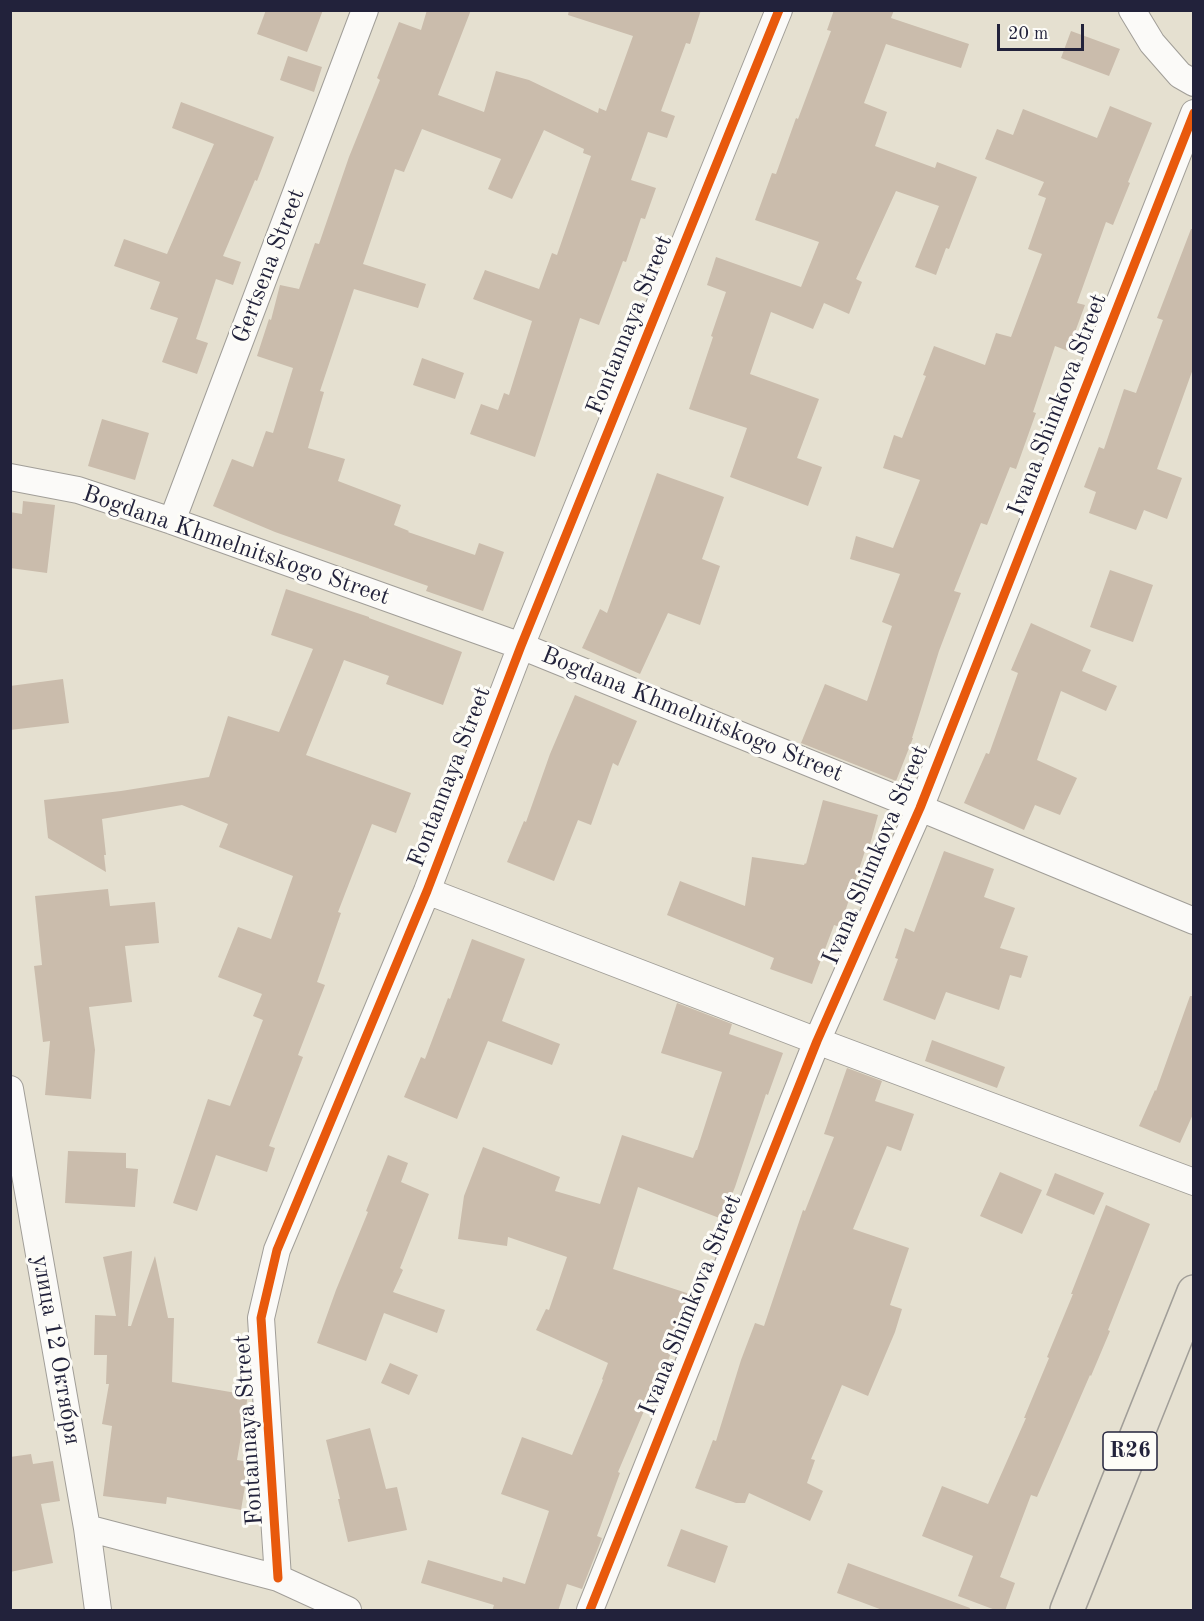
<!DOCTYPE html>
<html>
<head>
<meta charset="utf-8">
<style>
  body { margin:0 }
  #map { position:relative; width:1204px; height:1621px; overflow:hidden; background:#e5e0d0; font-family:"Old Standard TT",serif }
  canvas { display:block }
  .frame { position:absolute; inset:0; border:12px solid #22223b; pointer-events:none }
  .scale { position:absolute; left:997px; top:24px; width:87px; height:27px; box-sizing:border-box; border:3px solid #22223b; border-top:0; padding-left:8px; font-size:18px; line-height:21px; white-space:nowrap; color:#22223b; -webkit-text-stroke:4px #fdfcf7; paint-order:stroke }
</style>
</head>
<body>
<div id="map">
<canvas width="1204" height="1621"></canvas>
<div class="frame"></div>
<div class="scale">20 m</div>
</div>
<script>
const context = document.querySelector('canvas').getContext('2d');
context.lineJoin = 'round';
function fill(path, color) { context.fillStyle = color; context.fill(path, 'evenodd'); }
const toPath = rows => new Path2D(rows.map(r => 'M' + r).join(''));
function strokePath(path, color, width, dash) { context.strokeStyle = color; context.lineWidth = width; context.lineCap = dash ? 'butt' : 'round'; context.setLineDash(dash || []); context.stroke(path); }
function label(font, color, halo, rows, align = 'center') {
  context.font = font + ' "Old Standard TT",serif'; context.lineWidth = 6; context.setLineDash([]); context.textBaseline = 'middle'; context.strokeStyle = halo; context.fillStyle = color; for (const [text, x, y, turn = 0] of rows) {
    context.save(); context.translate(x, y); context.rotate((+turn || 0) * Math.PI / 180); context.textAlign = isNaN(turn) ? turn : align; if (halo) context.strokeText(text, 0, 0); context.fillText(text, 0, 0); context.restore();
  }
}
const building = toPath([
  [266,10,323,10,307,52,257,34],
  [427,10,471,10,438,95,484,112,496,71,529,80,598,113,599,108,606,111,633,36,568,15,569,10,701,10,690,44,686,43,661,111,675,116,667,138,648,132,631,180,656,188,645,219,641,218,626,262,623,261,599,325,580,318,535,457,470,434,481,404,498,410,504,393,509,395,532,321,473,299,485,270,539,289,552,253,557,255,591,156,583,153,584,149,544,130,512,199,488,189,501,159,422,129,404,172,395,169,363,264,426,284,418,308,354,289,320,391,324,392,308,448,345,459,338,481,401,505,394,525,409,531,408,532,475,555,479,543,504,552,483,611,426,591,428,586,275,532,213,506,232,459,253,467,266,431,273,433,293,368,257,356,269,319,271,320,280,285,299,289,315,243,319,244,349,157,380,80,377,78,399,22,421,30],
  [834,10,894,10,891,18,969,44,961,68,886,44,864,103,887,112,875,146,935,168,937,162,977,177,949,249,946,248,936,275,915,267,939,206,896,191,856,279,862,282,849,314,824,303,813,329,771,312,750,374,819,399,797,458,822,467,808,506,730,477,747,428,689,409,713,337,711,336,726,292,707,285,716,257,801,287,819,242,755,220,772,173,776,174,796,118,798,119,831,31,827,30],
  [1071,31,1120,49,1109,76,1061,58],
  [288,56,322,67,314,92,280,80],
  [181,102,274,137,257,181,255,180,223,256,241,262,233,285,216,279,196,339,208,343,197,374,162,362,178,318,150,309,160,282,114,266,124,239,167,254,214,144,172,128],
  [1110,106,1152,123,1128,182,1130,183,1113,225,1106,222,1077,303,1085,305,1068,351,1055,346,1033,412,1036,413,1016,469,1010,467,987,525,981,523,954,591,961,593,939,651,912,738,913,738,896,781,801,743,825,684,867,701,892,626,882,622,900,574,850,559,856,536,893,548,920,480,883,468,894,435,902,438,926,376,923,375,934,346,985,365,996,333,1011,337,1042,254,1028,249,1046,198,1038,195,1044,182,985,159,997,129,1013,135,1023,109,1097,138],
  [1191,229,1194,229,1194,366,1157,469,1182,478,1167,519,1144,510,1136,530,1089,513,1096,492,1084,487,1099,447,1104,449,1124,389,1136,393,1163,320,1157,318],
  [422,358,464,373,455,399,413,385],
  [102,419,149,433,135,480,88,466],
  [657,473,724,497,702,559,720,566,700,625,668,613,640,674,582,648,600,609,607,613],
  [23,501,55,505,47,573,10,568,10,512,22,514],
  [1110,570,1153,585,1133,642,1090,627],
  [286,589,369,617,369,618,462,652,443,705,386,684,389,676,344,660,306,755,411,793,396,833,372,824,338,912,341,913,317,982,325,985,298,1055,303,1057,269,1146,275,1148,267,1172,216,1155,197,1211,173,1203,208,1099,230,1106,263,1020,253,1016,262,994,218,977,238,927,271,939,293,876,219,847,228,824,182,805,102,819,106,855,104,855,106,872,48,838,44,800,121,791,209,777,228,716,279,732,313,649,271,635],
  [1031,623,1091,650,1082,671,1117,686,1106,711,1061,691,1037,760,1077,778,1060,815,1035,805,1024,830,964,803,986,753,989,754,1018,673,1011,670],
  [63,679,69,723,10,730,10,686],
  [575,695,637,721,618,766,613,763,591,825,578,820,554,881,507,862,524,821,526,822,550,754],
  [823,800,878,815,868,852,865,851,840,927,834,925,812,984,770,969,774,958,667,915,680,881,745,906,752,857,804,865,805,863,806,864],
  [944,851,994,869,984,897,1015,908,1000,948,1028,956,1021,978,1010,975,999,1010,946,992,935,1020,883,1000,898,959,895,958,905,928,914,932],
  [108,889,110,906,155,902,159,943,125,946,132,1002,89,1007,95,1050,91,1099,45,1095,50,1041,43,1042,34,966,42,965,35,896],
  [472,939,525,959,502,1021,560,1044,552,1065,488,1041,457,1119,404,1097,421,1057,425,1059,448,998,450,999],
  [1190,996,1194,996,1194,1112,1180,1143,1139,1126,1155,1090,1156,1091],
  [677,1003,732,1024,729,1034,783,1053,768,1095,766,1094,735,1187,722,1219,638,1187,613,1269,696,1296,680,1345,675,1343,652,1400,649,1399,618,1472,620,1473,597,1536,602,1538,582,1589,567,1584,558,1611,492,1611,494,1605,421,1583,428,1560,502,1582,503,1577,525,1584,549,1511,501,1494,522,1437,572,1455,603,1380,602,1379,608,1363,536,1330,546,1309,549,1310,567,1257,508,1237,507,1246,458,1239,464,1196,483,1147,560,1177,555,1191,600,1204,622,1135,693,1158,696,1150,697,1150,722,1072,661,1053],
  [932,1040,1005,1067,997,1088,925,1061],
  [847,1068,882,1081,875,1101,914,1114,901,1151,887,1146,853,1229,909,1248,890,1305,902,1309,895,1332,868,1396,842,1385,811,1459,815,1460,807,1483,823,1491,810,1521,749,1493,745,1503,736,1503,695,1488,713,1440,716,1441,741,1360,755,1323,764,1326,803,1210,805,1211,834,1137,824,1134],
  [68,1151,126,1153,126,1168,138,1169,135,1207,65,1203],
  [388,1155,408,1163,401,1182,429,1194,400,1268,403,1270,393,1292,445,1310,437,1333,384,1313,366,1361,317,1343,336,1290,368,1212,366,1211],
  [1000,1172,1042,1190,1022,1234,980,1216],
  [1055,1173,1104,1193,1094,1215,1046,1195],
  [1106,1205,1150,1224,1108,1330,1110,1331,1091,1376,1090,1375,1037,1497,1031,1495,1000,1577,1015,1583,1005,1611,998,1611,958,1596,973,1556,922,1536,942,1486,988,1504,1026,1418,1024,1418,1049,1358,1047,1357,1073,1294,1071,1294],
  [132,1251,128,1326,131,1326,155,1256,168,1318,174,1318,172,1382,248,1395,237,1460,249,1462,241,1510,167,1497,166,1504,103,1496,112,1426,102,1424,109,1384,106,1384,107,1355,94,1355,95,1315,116,1316,103,1257],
  [390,1363,418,1375,409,1395,381,1383],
  [370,1428,386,1489,397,1487,407,1530,348,1542,338,1499,340,1499,326,1440],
  [31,1454,33,1464,53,1461,60,1501,41,1504,53,1563,10,1572,10,1457],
  [681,1529,728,1546,715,1583,667,1566],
  [848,1563,970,1608,969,1611,885,1611,837,1593]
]);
const street = toPath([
  [1132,10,1152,43,1180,75,1194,83],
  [10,477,78,490,172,521,521,646,920,808,1194,921],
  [172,521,365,10],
  [427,891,817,1041,1194,1182],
  [10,1089,87,1528,98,1610],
  [87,1528,278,1578,348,1610],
  [278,1578,261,1318,277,1250,427,891,521,646,779,10],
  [590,1610,817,1041,920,808,1194,113]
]);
const primary = toPath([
  [1067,1610,1194,1292]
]);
const cycleway = toPath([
  [278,1578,261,1318,277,1250,427,891,521,646,779,10],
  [590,1610,817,1041,920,808,1194,113]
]);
const shields = [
  [1130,1451,54]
];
const shieldNames = [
  ["R26",1130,1451]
];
const streetNames = [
  ["Gertsena Street",269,266,-69],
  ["Fontannaya Street",630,325,-68],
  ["Ivana Shimkova Street",1058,405,-69],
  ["Bogdana Khmelnitskogo Street",236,546,19],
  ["Bogdana Khmelnitskogo Street",692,715,22],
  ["Fontannaya Street",450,777,-69],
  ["Ivana Shimkova Street",876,855,-67],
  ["Ivana Shimkova Street",691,1305,-68],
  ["улица 12 Октября",56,1350,80],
  ["Fontannaya Street",249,1430,-94]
];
fill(building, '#cabcac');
strokePath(street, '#a19e98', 28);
strokePath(primary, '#a19e98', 36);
strokePath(street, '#fbfaf8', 26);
strokePath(primary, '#e6e1d3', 33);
strokePath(cycleway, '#e8590c', 9);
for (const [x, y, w] of shields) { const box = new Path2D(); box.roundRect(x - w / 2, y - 19, w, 38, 4.5); context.fillStyle = '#fdfcf7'; context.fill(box); strokePath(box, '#22223b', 1.5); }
label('bold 22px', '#22223b', null, shieldNames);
label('24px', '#22223b', '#fdfcf7', streetNames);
</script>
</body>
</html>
